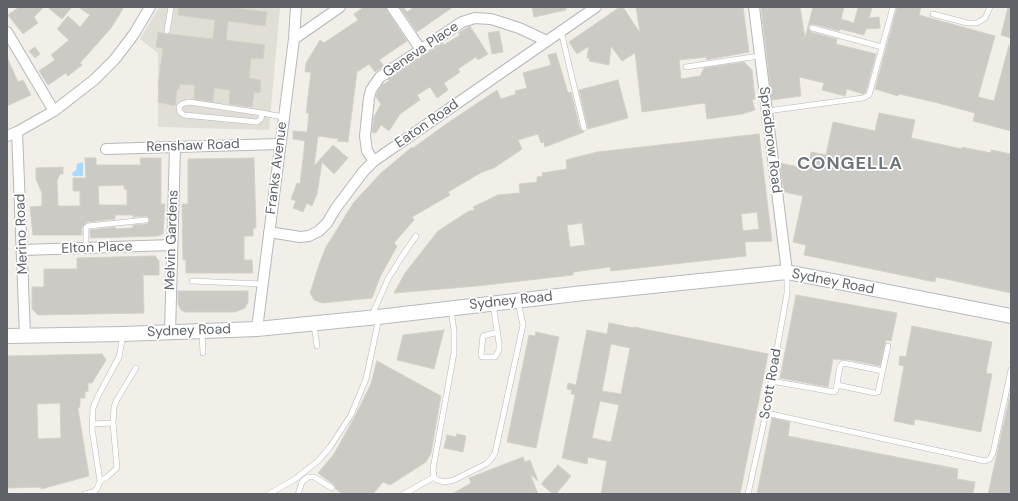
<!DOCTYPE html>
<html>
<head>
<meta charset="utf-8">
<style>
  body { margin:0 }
  #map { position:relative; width:1018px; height:501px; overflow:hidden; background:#f1efe8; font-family:"DM Sans",sans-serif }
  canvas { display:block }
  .frame { position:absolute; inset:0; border:8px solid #5f6368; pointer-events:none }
</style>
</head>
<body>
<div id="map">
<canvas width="1018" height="501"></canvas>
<div class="frame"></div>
</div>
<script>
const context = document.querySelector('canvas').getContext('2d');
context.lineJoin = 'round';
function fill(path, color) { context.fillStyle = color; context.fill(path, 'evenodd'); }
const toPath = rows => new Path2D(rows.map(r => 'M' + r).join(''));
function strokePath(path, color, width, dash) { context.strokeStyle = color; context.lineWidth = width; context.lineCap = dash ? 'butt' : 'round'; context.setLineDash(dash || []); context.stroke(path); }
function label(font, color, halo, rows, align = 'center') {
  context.font = font + ' "DM Sans",sans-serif'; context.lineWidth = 3.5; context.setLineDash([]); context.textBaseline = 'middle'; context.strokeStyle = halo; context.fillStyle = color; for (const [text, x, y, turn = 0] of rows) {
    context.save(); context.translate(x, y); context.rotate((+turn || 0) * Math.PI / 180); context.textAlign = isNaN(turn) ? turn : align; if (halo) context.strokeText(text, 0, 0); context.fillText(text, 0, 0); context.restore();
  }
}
const education = toPath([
  [159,7,280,7,269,130,158,127,158,53,140,39]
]);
const water = toPath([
  [83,162,83,176,73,176,72,173,76,170,77,164]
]);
const building = toPath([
  [19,7,44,7,34,17,38,23,23,34,8,15,19,7],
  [47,7,72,7,62,19,47,7],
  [78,7,124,7,111,28,80,63,82,65,68,76,66,73,48,85,39,71,55,60,51,55,69,40,57,29,68,16,80,27,90,15,78,7],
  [179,7,227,7,267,12,265,26,228,21,226,40,265,45,263,59,251,58,249,78,261,80,260,93,254,92,252,107,229,104,230,90,214,88,213,102,194,99,195,85,180,84,179,89,177,89,175,106,158,102,159,87,158,87,163,48,156,47,158,32,167,35,170,34,213,39,215,20,178,15,179,7],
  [364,7,386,7,387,11,407,41,379,60,384,66,375,72,369,64,357,72,348,142,337,141,339,139,318,136,314,166,333,145,348,158,334,174,322,162,317,194,312,206,307,203,303,212,293,208,296,201,291,199,297,183,300,184,305,141,293,139,293,131,307,132,309,113,306,113,311,72,305,72,306,63,320,40,324,43,358,20,354,14,364,7],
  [400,7,403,7,407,12,414,7,453,7,417,32,400,7],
  [532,7,566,7,566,10,534,17,532,7],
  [620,7,623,7,640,33,636,7,743,7,749,52,706,60,707,57,679,60,681,79,700,76,704,68,744,62,752,70,755,99,752,100,755,110,742,114,707,119,705,103,642,112,635,53,622,61,611,46,609,65,589,61,590,58,587,58,589,46,577,54,569,42,620,7],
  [761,7,800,7,805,38,813,7,844,7,841,19,854,23,858,7,872,7,869,18,879,17,880,28,866,29,864,35,840,29,839,31,813,24,809,25,808,27,811,32,837,39,836,44,876,54,866,92,863,94,847,89,845,96,822,90,824,83,799,77,801,96,772,100,761,7],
  [897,7,921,7,919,15,995,36,978,97,994,101,1009,45,1011,46,1011,131,973,121,975,113,934,102,899,94,898,96,875,89,897,7],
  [1008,7,1011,7,1011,38,1001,35,1008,7],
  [470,26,488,54,478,60,476,57,458,69,460,72,444,83,448,90,437,98,430,87,417,95,420,100,400,114,389,131,381,125,376,133,372,132,374,117,381,104,376,97,377,93,382,85,389,81,388,79,443,43,444,45,460,35,458,33,470,26],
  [499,31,503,52,492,54,488,33,499,31],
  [35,47,40,54,35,58,29,51,35,47],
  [556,53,568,93,571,92,580,129,584,132,545,147,544,142,541,143,538,134,518,140,522,149,494,168,482,172,448,192,450,195,412,217,414,220,394,243,397,246,380,277,372,298,322,303,314,300,310,293,320,262,326,247,354,202,381,173,412,147,413,148,449,122,497,90,501,99,516,94,515,91,527,88,523,73,551,65,548,55,556,53],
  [7,57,18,82,23,80,31,95,7,106,7,57],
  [618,80,628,118,588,129,579,90,618,80],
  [879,113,915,120,911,138,962,149,962,147,991,153,991,150,1011,154,1011,293,936,277,935,282,804,255,806,245,793,242,803,196,784,192,780,163,808,169,811,152,826,155,833,122,875,131,879,113],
  [759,134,772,241,745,242,746,256,611,271,610,267,573,272,573,275,477,286,394,293,405,273,438,231,469,211,475,210,473,207,498,195,520,193,519,184,537,182,537,177,543,176,542,173,567,169,566,160,597,152,759,134],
  [757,212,759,229,743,231,741,214,757,212],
  [582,223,585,245,570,247,567,225,582,223],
  [85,158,96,158,96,165,141,165,140,158,161,158,161,204,165,204,163,234,158,236,90,238,90,230,115,227,116,229,133,228,133,225,147,224,150,221,149,218,147,216,133,217,133,215,115,215,115,219,87,222,82,227,82,235,33,235,30,207,42,206,42,193,36,179,36,168,63,167,63,174,60,174,57,181,58,206,80,206,80,191,73,191,73,178,86,178,85,158],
  [124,185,124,189,127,189,127,205,99,205,98,186,124,185],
  [254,158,256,228,253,228,253,236,244,236,244,260,252,260,253,273,186,273,186,260,183,260,182,204,188,204,188,159,254,158],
  [155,256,159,261,159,275,143,275,144,313,38,315,32,309,32,287,44,287,44,269,77,269,77,258,155,256],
  [178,291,248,291,248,302,245,308,235,312,185,312,181,310,178,304,178,291],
  [796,295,897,313,891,341,886,340,880,366,850,360,833,359,828,387,780,378,796,295],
  [609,323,634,328,634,327,768,354,740,494,601,494,607,461,588,457,587,464,562,458,575,395,571,394,572,390,567,389,568,383,576,385,587,330,607,334,609,323],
  [611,344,630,348,621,394,602,391,611,344],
  [600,401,619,405,611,442,592,438,600,401],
  [912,326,992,342,986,373,992,374,981,432,915,419,914,425,894,421,904,366,899,365,900,356,906,357,912,326],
  [444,330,434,369,397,360,403,335,444,330],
  [536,332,559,337,536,448,507,442,529,335,535,336,536,332],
  [102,354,106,360,92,383,88,383,88,391,85,392,85,398,80,398,80,406,78,409,89,476,41,489,41,487,7,488,7,356,102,354],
  [60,403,61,438,38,439,37,404,60,403],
  [377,361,441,396,431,453,426,462,390,485,383,482,373,494,342,494,336,489,334,485,318,473,334,454,355,416,371,384,377,361],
  [1010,395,1011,395,1011,494,988,494,1010,395],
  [772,418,790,422,788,436,958,469,957,479,975,482,973,494,757,494,772,418],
  [457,434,466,436,463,452,444,448,447,435,456,437,457,434],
  [523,457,525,462,530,460,538,481,530,474,538,494,452,494,471,483,469,478,523,457],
  [558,465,571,476,556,494,553,494,541,484,558,465]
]);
const service = toPath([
  [933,14,967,23,977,23,985,18,990,7],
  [812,28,882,47],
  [167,31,171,7],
  [561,31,584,128],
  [686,67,759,56],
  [767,111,863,98,869,95,893,7],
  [262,113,261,119,257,122,184,115,180,112,179,107,182,104,189,102,262,113,283,117],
  [86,248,86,228,88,226,146,220],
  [192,281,262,284],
  [493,304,499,343,499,350,495,357,482,357,481,355,483,336,498,332],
  [451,309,454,331,454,353,433,469,434,477,437,480,445,482,454,480,486,464,491,459,495,453,523,325,518,302],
  [372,315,388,279,401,258,416,236],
  [314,325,317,346],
  [202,332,203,353],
  [771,381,834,392,836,390,840,366,843,363,883,371],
  [837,385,875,393,878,392,888,346],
  [766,413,985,461,990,459,993,453,1011,370],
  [92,424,113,423],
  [100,481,107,477,117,468,113,423,114,407,116,401,136,368],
  [85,494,93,492,97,489,100,481,92,429,93,408,98,396,119,357,123,335],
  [269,494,295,479,318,461,330,447,351,415,366,379,379,318],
  [298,494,302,482,308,477,314,477,332,488],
  [404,494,434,477],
  [748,494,764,422,787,293,787,273]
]);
const minor = toPath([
  [392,7,421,50],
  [754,7,787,272],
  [7,32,54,111],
  [294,39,340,7],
  [17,132,25,335],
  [7,136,17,132,54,111,94,80,115,59,134,34,150,7],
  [106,149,280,144],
  [374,161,367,151,365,136,369,98,371,90,380,77,462,22,475,18,491,19,519,28,547,41],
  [269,232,300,237,309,236,319,231,327,223,336,208,363,172,374,161,596,7],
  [23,250,172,245],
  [257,329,294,39,296,7],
  [170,333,175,147]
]);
const secondary = toPath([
  [7,336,123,334,257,329,378,317,575,294,787,272,1011,316]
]);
const streetNames = [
  ["Geneva Place",421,50,-34],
  ["Eaton Road",427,124,-35],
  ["Spradbrow Road",770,140,83],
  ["Renshaw Road",193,146,-2],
  ["Franks Avenue",277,168,-83],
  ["Merino Road",22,234,-92],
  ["Melvin Gardens",172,240,-88],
  ["Elton Place",97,248,-2],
  ["Sydney Road",833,282,11],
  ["Sydney Road",511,301,-6],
  ["Sydney Road",189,331,-2],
  ["Scott Road",771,384,-80]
];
const districtNames = [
  ["CONGELLA",850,164]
];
fill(education, '#e1ded6');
fill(water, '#aadaff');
fill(building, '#cccac5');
strokePath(building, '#d6d1c6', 1);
strokePath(service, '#b5b8bc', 6);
strokePath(minor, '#b5b8bc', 12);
strokePath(secondary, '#b6babf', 16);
strokePath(service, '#fff', 5);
strokePath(minor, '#fff', 10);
strokePath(secondary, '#fff', 14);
label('14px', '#5f6368', '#fff', streetNames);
context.letterSpacing = '1px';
label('bold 18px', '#70757a', '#fff', districtNames);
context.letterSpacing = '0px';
</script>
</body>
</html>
